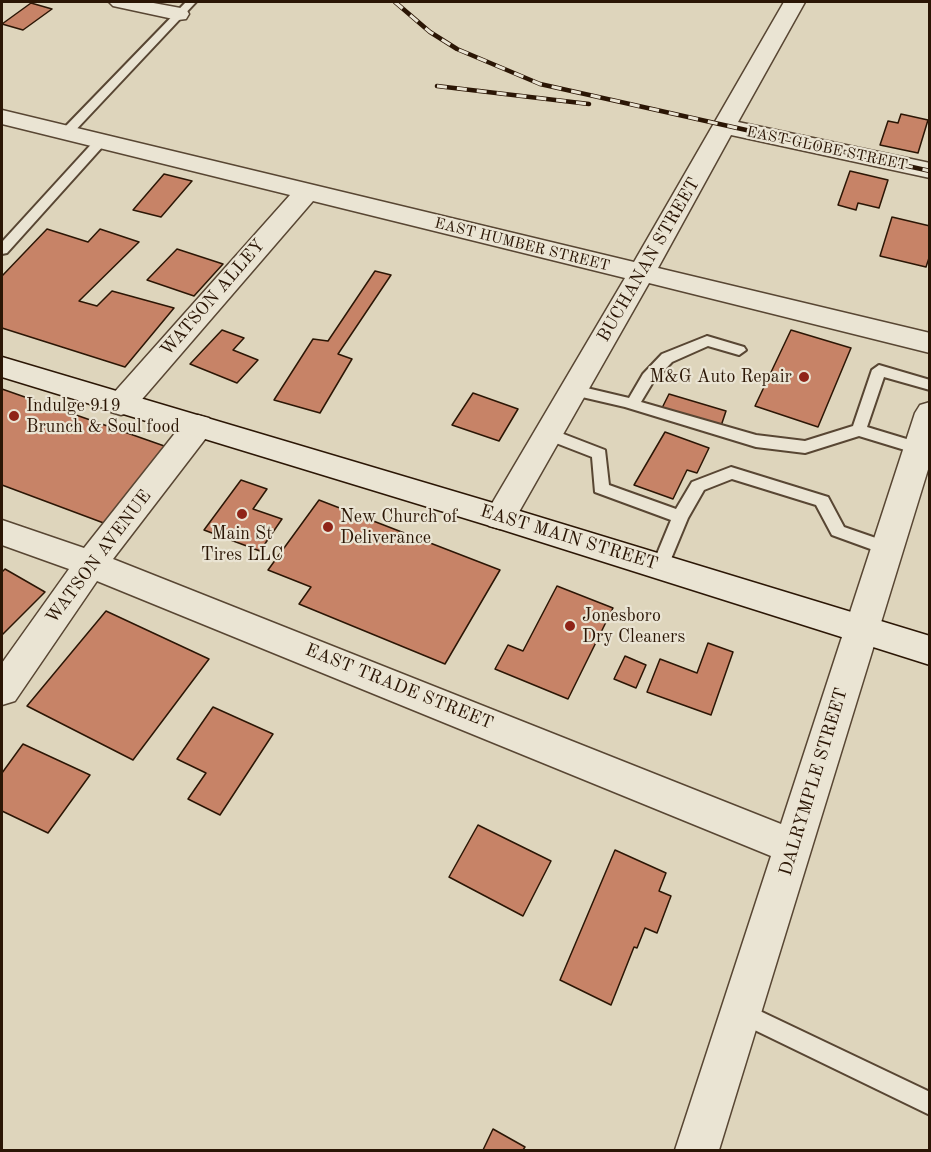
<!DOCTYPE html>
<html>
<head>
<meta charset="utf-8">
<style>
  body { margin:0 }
  #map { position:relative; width:931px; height:1152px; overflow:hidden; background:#ded5bc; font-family:"Old Standard TT",serif }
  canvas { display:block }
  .frame { position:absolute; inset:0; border:3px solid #2b1605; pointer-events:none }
</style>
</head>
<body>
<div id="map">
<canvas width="931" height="1152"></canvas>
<div class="frame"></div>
</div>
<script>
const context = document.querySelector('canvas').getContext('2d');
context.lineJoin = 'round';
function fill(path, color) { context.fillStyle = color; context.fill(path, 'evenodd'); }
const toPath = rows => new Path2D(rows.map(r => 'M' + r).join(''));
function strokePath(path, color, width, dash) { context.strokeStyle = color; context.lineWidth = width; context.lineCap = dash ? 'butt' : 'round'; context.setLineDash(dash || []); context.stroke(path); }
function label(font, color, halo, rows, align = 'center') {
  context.font = font + ' "Old Standard TT",serif'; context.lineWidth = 4.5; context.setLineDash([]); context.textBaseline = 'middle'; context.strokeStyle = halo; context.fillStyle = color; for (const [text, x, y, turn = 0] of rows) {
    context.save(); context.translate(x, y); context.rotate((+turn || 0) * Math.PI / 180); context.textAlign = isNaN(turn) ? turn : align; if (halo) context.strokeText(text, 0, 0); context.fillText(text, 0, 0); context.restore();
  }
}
const building = toPath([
  [31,3,52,9,23,30,2,24,31,3],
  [901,114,928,120,918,153,880,145,888,121,898,123,901,114],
  [850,171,888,180,879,208,858,203,856,210,838,205,850,171],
  [164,174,192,181,161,217,133,210,164,174],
  [892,217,930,226,930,255,926,267,880,256,892,217],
  [47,229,88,242,100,229,139,242,79,301,97,306,112,291,174,308,125,367,2,328,2,276,47,229],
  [177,249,223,264,194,296,147,280,177,249],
  [375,271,391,275,338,354,352,359,320,413,274,400,313,339,328,341,375,271],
  [222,330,244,338,233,350,258,360,237,383,190,364,222,330],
  [791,330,851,348,818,427,755,406,791,330],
  [2,389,170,448,109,525,2,485,2,389],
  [473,393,518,409,499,441,452,425,473,393],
  [669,394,726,411,721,426,662,408,669,394],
  [665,432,709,448,697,473,687,470,673,499,634,485,665,432],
  [241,480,267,489,253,509,282,519,260,551,204,530,241,480],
  [319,500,500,570,445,664,299,604,311,587,268,570,319,500],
  [5,569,45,592,2,635,2,572,5,569],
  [557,586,613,608,568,699,495,669,508,645,523,651,557,586],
  [106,611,209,659,133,760,27,706,106,611],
  [708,643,733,652,711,715,647,692,660,659,697,673,708,643],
  [625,656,646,665,636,688,614,679,625,656],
  [213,707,273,734,220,815,188,799,206,773,177,759,213,707],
  [23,744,90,775,48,833,2,811,2,773,23,744],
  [478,825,551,861,523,916,449,877,478,825],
  [615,850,666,873,659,891,671,896,657,933,645,928,637,948,634,947,611,1005,560,980,615,850],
  [493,1129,525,1147,523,1150,483,1150,493,1129]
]);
const lane = toPath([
  [186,2,196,2,71,135,63,135,63,129,186,2],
  [101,137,107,141,105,144,7,253,2,254,2,242,97,138,101,137],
  [707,336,744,347,746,350,739,355,708,346,672,362,653,382,641,402,756,435,805,441,853,426,872,370,879,365,930,380,930,390,884,377,867,427,923,444,926,448,918,454,859,436,805,453,756,447,625,407,569,394,567,390,574,385,629,398,643,374,662,354,707,336],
  [548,428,605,450,609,485,676,509,692,482,731,467,828,497,844,527,893,544,895,549,893,554,887,555,832,535,816,505,732,479,704,490,688,518,666,571,654,571,652,566,671,520,595,492,592,457,543,438,540,434,543,430,548,428],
  [741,1002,930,1092,930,1115,734,1020,730,1013,734,1006,741,1002]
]);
const street = toPath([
  [109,2,148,2,186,9,189,14,186,19,178,20,113,6,109,2],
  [784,2,805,2,738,122,930,163,930,178,731,135,658,268,930,333,930,353,649,283,511,526,500,529,489,526,484,517,625,278,313,201,131,412,121,415,111,412,106,404,111,396,290,195,2,124,2,110,634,262,784,2],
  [930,402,930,463,719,1150,675,1150,771,856,97,581,15,701,2,705,2,663,69,569,2,545,2,520,84,548,187,418,198,415,209,418,213,426,209,434,113,559,781,824,915,413,920,405,930,402]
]);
const secondary = toPath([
  [2,357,500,505,930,636,930,665,500,529,2,377,2,357]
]);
const rail = toPath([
  [395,2,430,32,457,49,540,84,930,171],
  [437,86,589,104]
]);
const markers = [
  [804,377,6,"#8f2418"],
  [14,416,6,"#8f2418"],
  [242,514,6,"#8f2418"],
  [328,527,6,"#8f2418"],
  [570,626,6,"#8f2418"]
];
const farStreetnames = [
  ["EAST GLOBE STREET",827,149,12],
  ["EAST HUMBER STREET",522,245,14]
];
const streetNames = [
  ["BUCHANAN STREET",649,260,-60],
  ["WATSON ALLEY",213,298,-49],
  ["EAST MAIN STREET",569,538,17],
  ["WATSON AVENUE",99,557,-53],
  ["EAST TRADE STREET",399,687,22],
  ["DALRYMPLE STREET",814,782,-73]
];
const poiNames = [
  ["M&G Auto Repair",792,377,"right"],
  ["Indulge 919",26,406],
  ["Brunch & Soul food",26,427],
  ["New Church of",340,517],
  ["Deliverance",340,538],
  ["Main St",242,534,"center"],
  ["Tires LLC",242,555,"center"],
  ["Jonesboro",582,616],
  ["Dry Cleaners",582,637]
];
fill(building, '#c78367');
strokePath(building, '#2b1605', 1.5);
strokePath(lane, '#584633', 4);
strokePath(street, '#584633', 3);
strokePath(secondary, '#2b1605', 3);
fill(lane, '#eae4d3');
fill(street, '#eae4d3');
fill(secondary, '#eae4d3');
strokePath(rail, '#2b1605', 4.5);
strokePath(rail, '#eae4d3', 3, [10]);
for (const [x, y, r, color] of markers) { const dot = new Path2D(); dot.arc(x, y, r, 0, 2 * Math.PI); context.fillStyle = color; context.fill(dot); strokePath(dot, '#eae4d3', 2); }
label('15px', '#2b1605', '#eae4d3', farStreetnames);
label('18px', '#2b1605', '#eae4d3', streetNames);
label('18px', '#2b1605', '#eae4d3', poiNames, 'left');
</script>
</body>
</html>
